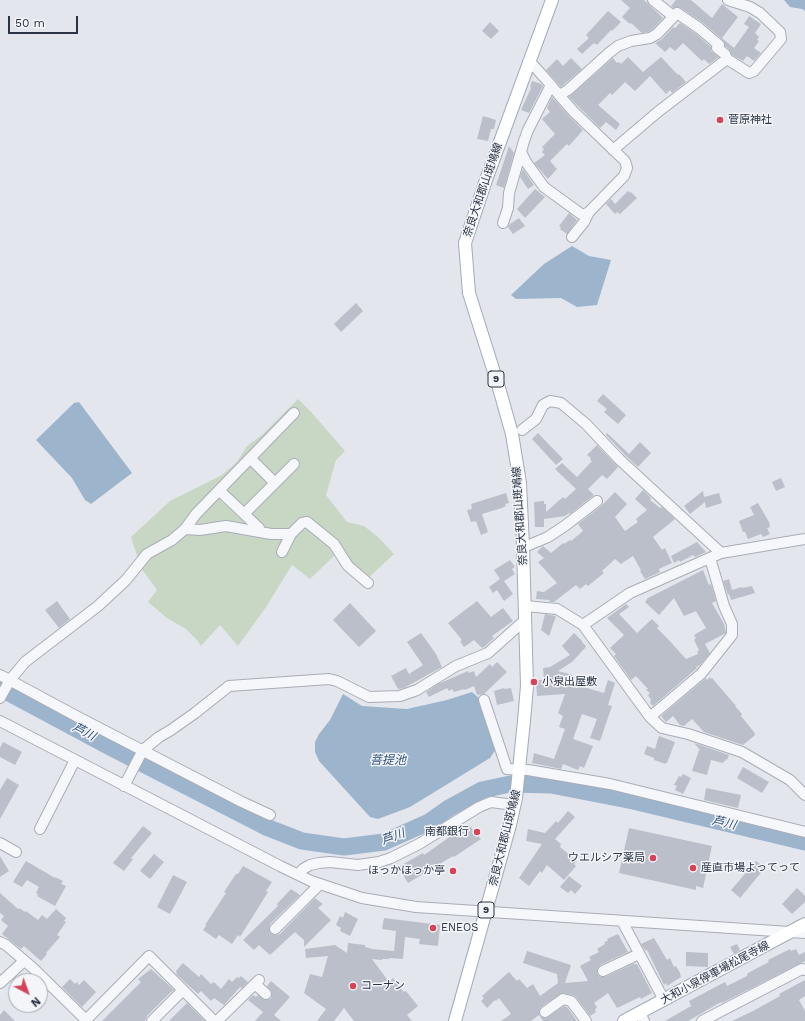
<!DOCTYPE html>
<html>
<head>
<meta charset="utf-8">
<style>
  body { margin:0 }
  #map { position:relative; width:805px; height:1021px; overflow:hidden; background:#e3e6ec; font-family:"Work Sans",sans-serif }
  canvas { display:block }
  .north { position:absolute; left:8px; top:973px; width:40px; height:40px; box-sizing:border-box; background:#f3f5f9; border:1px solid #a3a8b1; border-radius:50%; rotate:139deg; font-size:11px; font-weight:700; line-height:16px; text-align:center; color:#2a3445 }
  .north::after { content:''; display:block; margin:auto; width:14px; height:18px; background:#d64359; clip-path:polygon(50% 0,100% 100%,50% 72%,0 100%) }
  .scale { position:absolute; left:8px; top:16px; width:70px; height:18px; box-sizing:border-box; border:2px solid #2a3445; border-top:0; padding-left:5px; font-size:12px; line-height:14px; white-space:nowrap; color:#2a3445; -webkit-text-stroke:3px #f3f5f9; paint-order:stroke }
</style>
</head>
<body>
<div id="map">
<canvas width="805" height="1021"></canvas>
<div class="north">N</div>
<div class="scale">50 m</div>
</div>
<script>
const context = document.querySelector('canvas').getContext('2d');
context.lineJoin = 'round';
function fill(path, color) { context.fillStyle = color; context.fill(path, 'evenodd'); }
const toPath = rows => new Path2D(rows.map(r => 'M' + r).join(''));
function strokePath(path, color, width, dash) { context.strokeStyle = color; context.lineWidth = width; context.lineCap = dash ? 'butt' : 'round'; context.setLineDash(dash || []); context.stroke(path); }
function label(font, color, halo, rows, align = 'center') {
  context.font = font + ' "Work Sans","Noto Sans JP",sans-serif'; context.lineWidth = 3; context.setLineDash([]); context.textBaseline = 'middle'; context.strokeStyle = halo; context.fillStyle = color; for (const [text, x, y, turn = 0] of rows) {
    context.save(); context.translate(x, y); context.rotate((+turn || 0) * Math.PI / 180); context.textAlign = isNaN(turn) ? turn : align; if (halo) context.strokeText(text, 0, 0); context.fillText(text, 0, 0); context.restore();
  }
}
const green = toPath([
  [298,399,312,413,345,451,336,460,326,495,347,522,364,526,378,537,394,554,364,582,336,554,310,579,292,565,266,607,238,646,220,625,201,646,197,640,186,629,167,618,148,602,157,590,141,568,131,537,170,501,222,475,237,462,247,446,262,435]
]);
const water = toPath([
  [784,0,805,0,805,11,802,9,790,7],
  [572,246,589,256,611,260,597,305,577,307,561,298,516,299,511,295,544,264],
  [79,402,132,473,91,504,85,500,72,478,36,440,74,403],
  [472,692,480,699,496,749,490,758,410,807,378,819,370,817,319,761,315,752,315,742,319,734,330,720,343,694,362,706,407,709,447,700]
]);
const river = toPath([
  [0,688,110,747,266,827,302,841,344,847,384,842,429,822,449,808,482,790,510,784,551,785,633,801,805,842]
]);
const building = toPath([
  [621,0,644,0,663,18,653,29,648,32,642,33,631,23,630,24,622,17,630,8],
  [676,0,691,0,712,18,722,4,738,17,722,38,734,48,749,27,744,24,749,16,761,24,755,33,759,37,757,40,759,41,754,48,761,53,754,61,747,56,743,61,732,55,729,49,725,46,723,40,703,23,681,8,677,7,673,8,671,6],
  [608,11,621,22,612,31,611,30,597,45,594,43,582,54,577,49,589,38,586,35],
  [490,22,499,31,491,39,482,31],
  [680,23,695,33,711,47,711,51,719,57,709,64,704,59,702,61,683,43,675,51,670,47,665,52,655,43,662,39,673,27,675,28],
  [628,57,643,72,661,57,678,75,679,74,686,82,672,93,670,90,666,94,650,76,635,91,625,82,612,95,610,93,598,105,620,124,616,130,606,122,600,128,569,97,613,58,617,63,619,62,621,64],
  [571,58,582,69,561,87,546,70,557,59,563,66],
  [532,81,541,84,543,86,529,113,521,110,531,88,530,87],
  [552,97,568,115,583,130,569,146,567,144,550,161,557,169,548,179,534,163,545,155,542,152,544,149,542,147,555,134,542,119,550,112,547,108],
  [483,116,496,120,494,129,491,129,488,141,477,139],
  [509,146,514,153,504,188,496,185],
  [523,169,534,185,528,189,520,177],
  [535,189,545,197,525,218,517,209],
  [628,191,630,193,631,192,637,198,620,214,617,212,615,214,606,204,611,199,615,204],
  [569,213,577,220,567,234,560,229,561,227,559,226],
  [519,218,525,226,513,234,508,227,510,224],
  [356,303,363,311,341,332,334,324],
  [603,394,626,415,618,424,604,412,607,409,597,401],
  [538,433,563,459,556,465,532,439],
  [607,433,629,454,640,442,651,453,638,467,624,454,606,435],
  [597,445,618,467,607,479,602,475,588,489,594,495,570,514,569,513,565,516,544,519,544,527,535,527,534,502,544,501,544,504,546,504,546,512,563,497,565,499,576,489,555,469,562,463,577,477,592,461,590,460,591,458,587,455],
  [781,478,785,487,776,491,772,482],
  [643,490,651,498,650,500,660,508,662,507,675,519,653,537,662,550,665,548,672,563,659,569,660,572,645,579,640,571,641,570,633,556,621,564,615,559,602,571,604,573,588,586,586,584,580,589,576,585,554,602,549,602,550,600,536,599,537,591,544,592,557,583,538,562,544,558,537,552,543,546,551,553,563,543,564,544,570,540,571,541,583,531,578,524,601,506,615,492,627,504,615,517,625,531,638,522,636,519,647,510,635,499],
  [703,491,704,497,719,493,722,503,706,508,705,502,690,514,684,506],
  [506,493,509,503,505,504,506,506,502,508,482,514,488,532,481,535,476,521,471,522,467,510,472,509,471,504],
  [758,503,769,522,770,527,767,528,770,534,763,537,761,534,748,539,745,532,743,532,739,521,754,515,750,507],
  [697,542,706,552,695,557,693,555,680,562,679,560,674,563,671,556],
  [510,560,515,567,512,569,515,574,504,581,513,594,504,601,497,590,493,593,489,587,500,579,494,570],
  [703,570,709,585,711,584,716,601,712,603,724,624,726,633,705,644,710,653,700,665,696,667,697,668,696,669,653,706,650,703,651,700,648,695,650,693,646,690,648,689,636,676,631,680,614,656,616,654,610,648,624,635,607,618,626,604,629,607,619,614,637,633,652,619,659,626,657,628,667,638,686,659,698,654,697,652,699,650,694,640,696,638,694,635,706,628,696,611,684,616,674,598,659,615,645,602,648,598],
  [729,579,732,590,742,587,742,588,752,586,755,593,731,600,729,594,728,595,723,581],
  [57,601,70,619,59,628,45,610],
  [477,601,491,617,503,608,513,621,492,636,494,638,483,648,482,647,481,647,474,640,464,647,460,641,462,640,448,623],
  [350,603,376,631,359,647,333,620],
  [545,614,556,616,549,636,541,630],
  [421,633,436,654,442,667,404,688,398,689,391,676,406,668,409,674,423,665,407,642],
  [574,633,582,641,582,642,586,646,585,648,572,662,558,671,573,675,570,683,604,693,608,680,615,683,608,705,612,706,600,741,590,738,597,719,582,714,573,739,593,746,584,768,580,766,578,770,563,764,561,769,532,763,534,753,554,759,565,729,559,727,563,716,558,713,565,694,537,696,536,680,544,680,543,668,550,667,570,655,562,646],
  [497,662,507,672,484,694,477,695,474,686,465,690,464,689,454,692,452,689,449,691,447,688,429,697,426,692,438,684,468,671,469,673,474,671,476,677,490,664,492,667],
  [710,677,711,679,712,678,736,706,735,706,742,714,741,716,754,732,755,735,743,745,704,732,692,719,684,726,680,725,673,716,666,722,661,716,706,678,707,680],
  [504,688,505,689,511,688,514,701,497,705,494,691],
  [659,736,675,742,667,763,666,762,666,764,654,760,654,758,644,754,647,746,655,749],
  [3,742,22,752,15,765,0,757,0,748],
  [694,743,729,755,727,760,726,759,725,761,724,761,723,763,711,760,707,775,692,771,699,750,701,751],
  [743,767,769,782,762,793,737,778],
  [683,774,691,778,683,794,675,790,677,786,674,785,679,776,681,777],
  [7,778,19,785,0,819,0,790],
  [706,788,741,795,738,808,704,800],
  [568,811,575,817,555,839,561,844,560,847,577,861,574,864,576,866,564,880,547,865,542,873,540,871,529,886,519,878,542,844,526,841,528,829,545,833,556,821,558,823],
  [468,824,481,839,454,857,453,856,408,883,398,867,423,853,424,855],
  [143,826,152,833,131,858,133,859,124,871,113,863],
  [629,828,712,846,703,888,696,886,696,890,619,873],
  [154,854,164,862,150,879,140,871],
  [0,856,9,871,0,877],
  [26,861,55,878,55,877,63,881,61,884,66,886,55,906,37,896,38,894,36,893,39,887,27,880,22,887,13,882],
  [756,861,765,868,740,898,731,890],
  [243,866,272,882,266,891,268,892,240,937,238,935,232,944,219,935,216,939,203,930,206,926,205,925,226,893,224,892,236,874,238,874],
  [173,875,187,882,170,914,157,907],
  [569,876,582,886,575,894,571,890,568,893,560,887],
  [797,888,805,896,805,902,792,914,782,904],
  [291,889,300,895,270,924,269,930,271,934,276,935,280,934,315,898,323,904,318,908,331,920,304,947,304,940,295,932,270,955,259,945,254,950,243,940,278,906,277,904],
  [0,893,18,909,19,908,25,912,26,911,38,920,42,915,47,919,56,909,66,918,64,921,66,922,57,935,60,937,46,953,47,954,41,961,24,946,21,949,2,934,8,926,1,920,4,916,0,913],
  [345,912,358,919,350,936,340,931,341,928,336,925,340,916,343,918],
  [384,918,440,925,438,946,419,944,420,939,405,937,403,959,389,958,389,959,382,959,382,960,372,959,389,982,393,978,404,992,406,991,418,1006,407,1015,412,1021,354,1021,344,1008,334,1021,317,1021,326,1009,304,993,310,974,322,977,328,956,306,958,305,949,335,945,347,953,348,943,365,945,365,947,372,949,394,951,396,931,382,929],
  [618,934,628,952,600,965,597,970,597,973,600,977,605,977,633,964,637,964,652,993,641,999,640,997,617,1008,608,993,594,1003,597,1007,595,1010,596,1012,590,1016,576,997,573,995,562,993,541,1007,539,1010,540,1016,546,1018,564,1006,567,1007,577,1021,543,1021,539,1015,531,1021,501,1021,511,1014,499,998,496,1001,495,1000,487,1008,481,1001,484,998,482,996,509,972,517,981,519,979,527,988,533,984,540,996,558,983,557,974,523,963,527,951,571,965,565,983,588,981,580,966,591,960,589,957,599,952,597,949,605,944,604,942,608,941,607,939],
  [654,938,667,960,670,958,674,967,676,966,680,973,681,977,667,986,666,983,664,985,663,983,647,950,645,950,641,944],
  [737,944,740,950,734,954,730,947],
  [790,949,791,951,796,949,799,955,805,952,805,961,722,1003,721,1002,688,1021,665,1021,691,1006,689,1001,725,982,727,986,747,976,748,973,769,962,768,960],
  [686,952,708,953,708,967,686,966],
  [183,963,199,977,201,974,211,984,214,982,221,989,229,979,232,982,237,977,239,978,241,976,248,982,242,988,240,987,224,1005,214,998,211,1001,201,991,198,994,176,974,177,973,176,971],
  [151,969,174,990,170,993,147,1016,145,1021,102,1021,141,982,138,979],
  [70,979,75,984,77,982,79,985,84,980,96,992,82,1007,62,987],
  [805,980,805,996,799,1000,805,1011,805,1021,732,1021,753,1011,780,996,779,994],
  [271,981,290,997,274,1015,281,1021,255,1021,263,1012,248,1000,253,995,256,997,258,995,264,1000,271,999,272,992,267,986],
  [187,1003,205,1021,169,1021],
  [4,1010,15,1021,0,1021,0,1015]
]);
const minor = toPath([
  [653,0,673,16],
  [528,62,534,66,551,85,559,95,573,111,625,161,626,164,627,168,624,176,589,212,584,222,572,237],
  [559,95,568,90,610,52,618,46,631,41,650,38,657,34,677,13,699,28,719,45,717,48,725,54,727,59,749,73,754,71,781,39,780,32,760,13,750,7,728,0],
  [613,150,659,111,727,59],
  [521,152,526,162,544,187,581,214,585,214,589,212],
  [503,223,508,208,509,193,524,141,528,130,551,85],
  [522,430,536,419,543,405,550,401,561,403,586,424,619,459,721,553],
  [250,458,275,483],
  [219,490,259,528,258,532],
  [244,514,294,464],
  [185,529,200,530,226,526,271,534,291,534,302,523,307,522,334,544,348,566,368,583],
  [523,546,529,545,548,537,566,525,597,501],
  [282,552,291,534],
  [525,606,557,609,583,625,650,717,662,728,688,734,742,752,790,780,805,795],
  [583,625,630,593,721,553,805,539],
  [0,675,76,716,242,802,270,815],
  [0,698,10,680,25,662,98,606,126,580,147,554,172,540,185,529,196,514,294,413],
  [484,700,507,769,528,770,610,784,805,832],
  [650,717,701,674,732,635,732,624,724,606,710,558],
  [0,721,280,866,311,881,362,898,416,907,805,933],
  [124,786,143,750,159,737,171,730,195,713,229,686,329,679,337,681,369,697,400,696,417,690,456,666,488,653,525,620],
  [40,829,75,760],
  [0,843,16,852],
  [298,875,303,869,310,865,319,863,330,862,358,865,379,862,391,858,419,844,479,807,491,802,514,805],
  [622,921,664,1000],
  [275,929,320,884],
  [0,942,6,945,33,968,87,1021],
  [603,971,639,954],
  [0,983,24,961],
  [255,984,266,994],
  [545,1012,563,999,571,1001,586,1021],
  [640,1013,644,1021],
  [86,1020,149,956,214,1021],
  [152,1021,183,990],
  [217,1021,259,980],
  [702,1021,802,969,805,970]
]);
const major = toPath([
  [455,1021,510,825,516,798,524,721,527,686,523,546,520,483,512,434,499,388,469,293,465,243,486,180,552,0],
  [624,1021,805,924]
]);
const markers = [
  [720,120,4,"#d64359"],
  [534,682,4,"#d64359"],
  [477,832,4,"#d64359"],
  [653,858,4,"#d64359"],
  [693,868,4,"#d64359"],
  [453,871,4,"#d64359"],
  [433,928,4,"#d64359"],
  [353,986,4,"#d64359"]
];
const shields = [
  [496,379,16],
  [486,910,16]
];
const shieldNames = [
  ["9",496,379],
  ["9",486,910]
];
const poiNames = [
  ["菅原神社",728,120],
  ["小泉出屋敷",542,682],
  ["南都銀行",469,832,"right"],
  ["ウエルシア薬局",645,858,"right"],
  ["産直市場よってって",701,868],
  ["ほっかほっか亭",445,871,"right"],
  ["ENEOS",441,928],
  ["コーナン",361,986]
];
const streetNames = [
  ["奈良大和郡山斑鳩線",483,190,-71],
  ["奈良大和郡山斑鳩線",520,516,-94],
  ["奈良大和郡山斑鳩線",505,838,-76],
  ["大和小泉停車場松尾寺線",715,973,-28]
];
const waterNames = [
  ["芦川",84,732,28],
  ["菩提池",388,760],
  ["芦川",724,823,13],
  ["芦川",393,837,-20]
];
fill(green, '#c8d6c4');
fill(water, '#9db4cd');
strokePath(river, '#9db4cd', 17);
fill(building, '#babfca');
strokePath(minor, '#a8adb7', 12);
strokePath(major, '#a2abb8', 14);
strokePath(minor, '#f6f7fa', 10);
strokePath(major, '#fff', 12);
for (const [x, y, r, color] of markers) { const dot = new Path2D(); dot.arc(x, y, r, 0, 2 * Math.PI); context.fillStyle = color; context.fill(dot); strokePath(dot, '#f3f5f9', 1.5); }
for (const [x, y, w] of shields) { const box = new Path2D(); box.roundRect(x - w / 2, y - 8, w, 16, 3); context.fillStyle = '#f3f5f9'; context.fill(box); strokePath(box, '#2a3445', 1); }
label('bold 10px', '#2a3445', null, shieldNames);
label('11px', '#2a3445', '#f3f5f9', poiNames, 'left');
label('11px', '#2a3445', '#f3f5f9', streetNames);
label('italic 12px', '#31527c', '#f3f5f9', waterNames);
</script>
</body>
</html>
